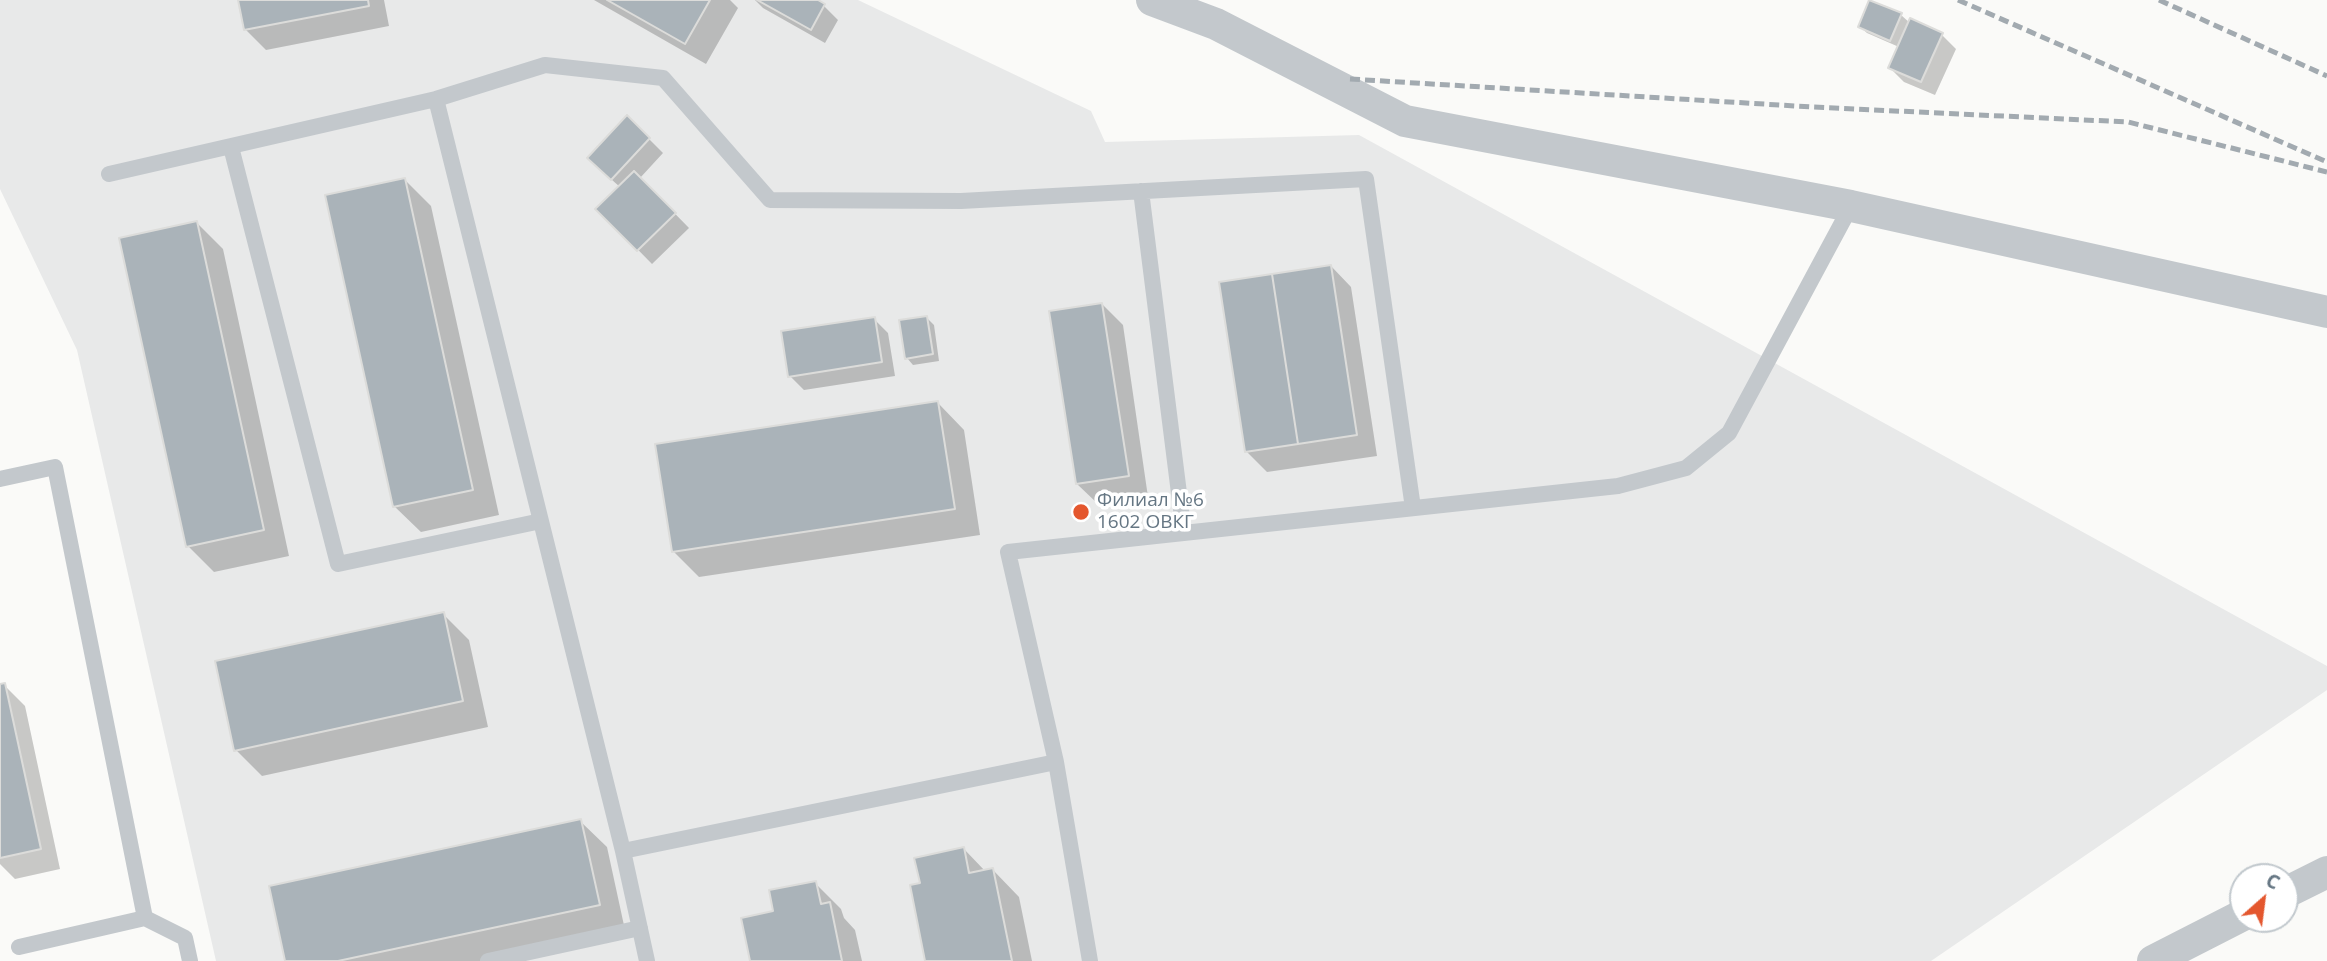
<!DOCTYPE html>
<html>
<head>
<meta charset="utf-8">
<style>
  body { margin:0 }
  #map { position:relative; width:2327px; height:961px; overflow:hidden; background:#fafaf8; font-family:"Open Sans",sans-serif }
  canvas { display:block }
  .north { position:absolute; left:2229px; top:863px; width:70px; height:70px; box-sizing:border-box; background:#fff; border:2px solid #c1c8cd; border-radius:50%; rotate:28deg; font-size:19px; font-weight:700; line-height:28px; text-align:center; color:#657683 }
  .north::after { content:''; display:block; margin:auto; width:24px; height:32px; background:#e4572e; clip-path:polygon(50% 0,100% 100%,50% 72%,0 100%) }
</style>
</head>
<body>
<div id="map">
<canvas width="2327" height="961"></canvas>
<div class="north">С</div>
</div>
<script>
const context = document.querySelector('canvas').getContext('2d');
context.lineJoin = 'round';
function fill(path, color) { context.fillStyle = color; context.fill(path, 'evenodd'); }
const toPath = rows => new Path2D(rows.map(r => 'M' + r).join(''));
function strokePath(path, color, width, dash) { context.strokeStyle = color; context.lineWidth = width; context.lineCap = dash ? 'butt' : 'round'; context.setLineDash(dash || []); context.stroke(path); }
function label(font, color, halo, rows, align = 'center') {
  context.font = font + ' "Open Sans",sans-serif'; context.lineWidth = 7; context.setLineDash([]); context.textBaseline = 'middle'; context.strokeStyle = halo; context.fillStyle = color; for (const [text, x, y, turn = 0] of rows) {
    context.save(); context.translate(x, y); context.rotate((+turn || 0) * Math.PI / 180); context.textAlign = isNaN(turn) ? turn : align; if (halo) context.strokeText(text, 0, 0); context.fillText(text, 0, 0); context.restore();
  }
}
const built = toPath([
  [0,0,858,0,1091,111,1105,142,1359,135,2327,666,2327,690,1931,961,216,961,77,350,0,189]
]);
const shadow = toPath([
  [240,0,384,0,389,26,266,50,245,29],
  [594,0,730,0,738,8,706,64],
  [755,0,814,0,824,6,838,20,825,43,763,8],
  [1901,15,1910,23,1942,35,1956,49,1935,95,1904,82,1890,68,1899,47,1867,33,1860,27],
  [627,117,663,153,640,178,689,228,652,264,598,209,620,187,603,172],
  [405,180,431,206,499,515,421,532,394,506],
  [197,223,223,249,289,556,214,572,188,546],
  [1331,266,1351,287,1377,456,1267,472,1246,451],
  [1102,304,1123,325,1148,497,1098,504,1077,484],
  [927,318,934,325,939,361,913,365,907,358],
  [874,319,888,333,895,376,804,390,790,376],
  [938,403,964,430,980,535,699,577,673,551],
  [443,614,469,640,488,727,262,776,236,750],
  [4,685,25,706,60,869,15,879,0,864,0,686],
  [580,821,607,847,625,930,483,961,287,961],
  [964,849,986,872,993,870,1019,897,1032,961,927,961,922,885],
  [815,883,841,909,844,918,855,930,862,961,752,961,775,912]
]);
const building = toPath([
  [238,0,368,0,369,6,244,30,238,0],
  [607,0,710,0,685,44,607,0],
  [757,0,818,0,825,4,811,30,757,0],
  [1869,0,1902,13,1890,41,1858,27,1869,0],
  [1910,18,1943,33,1921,82,1888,68,1910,18],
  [627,115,650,138,611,180,587,158,627,115],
  [634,171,676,213,637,251,595,209,634,171],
  [405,178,473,490,393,507,325,195,405,178],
  [197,221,264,530,186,547,119,238,197,221],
  [1331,265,1357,435,1298,444,1272,274,1331,265],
  [1272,274,1298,444,1245,452,1219,282,1272,274],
  [1102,303,1129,476,1076,484,1049,311,1102,303],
  [927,316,933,354,905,359,899,320,927,316],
  [875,317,882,362,788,377,781,331,875,317],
  [938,401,955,509,672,552,655,444,938,401],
  [444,612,463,701,234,751,215,661,444,612],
  [5,683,41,849,0,858,0,684,5,683],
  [581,819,600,905,338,961,285,961,269,886,581,819],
  [964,847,969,873,993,868,1012,961,925,961,910,885,920,883,914,858,964,847],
  [816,881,821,904,830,902,842,961,750,961,741,918,773,911,769,890,816,881]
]);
const service = toPath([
  [436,99,623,851,647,961],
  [231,147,338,564,541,521],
  [109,174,436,99,545,65,663,78,770,200,961,201,1366,179,1413,508],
  [1141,191,1184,533],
  [0,479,55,467,145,918,185,938,190,961],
  [623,851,1056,762],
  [19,947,145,918],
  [488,961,640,928],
  [1090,961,1056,762,1008,552,1618,486,1686,468,1729,433,1851,206]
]);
const minor = toPath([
  [1152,0,1216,24,1405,121,1851,206,2327,312],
  [2285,893,2327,872],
  [2153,961,2243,915]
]);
const rail = toPath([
  [1958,0,2327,162],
  [2159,0,2327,76],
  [1350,79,1812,107,2128,122,2327,172]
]);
const markers = [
  [1081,512,9,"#e4572e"]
];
const poiNames = [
  ["Филиал №6",1097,501],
  ["1602 ОВКГ",1097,523]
];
fill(built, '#e8e9e9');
fill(shadow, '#0003');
fill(building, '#aab3b9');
strokePath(building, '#dcdcda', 2);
strokePath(service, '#c3c8cc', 16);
strokePath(minor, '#c3c8cc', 32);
strokePath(rail, '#a2aab0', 5, [10, 5]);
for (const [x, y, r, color] of markers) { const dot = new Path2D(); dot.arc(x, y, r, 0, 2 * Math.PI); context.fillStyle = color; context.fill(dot); strokePath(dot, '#fff', 2.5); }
label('19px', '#657683', '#fff', poiNames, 'left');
</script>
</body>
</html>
